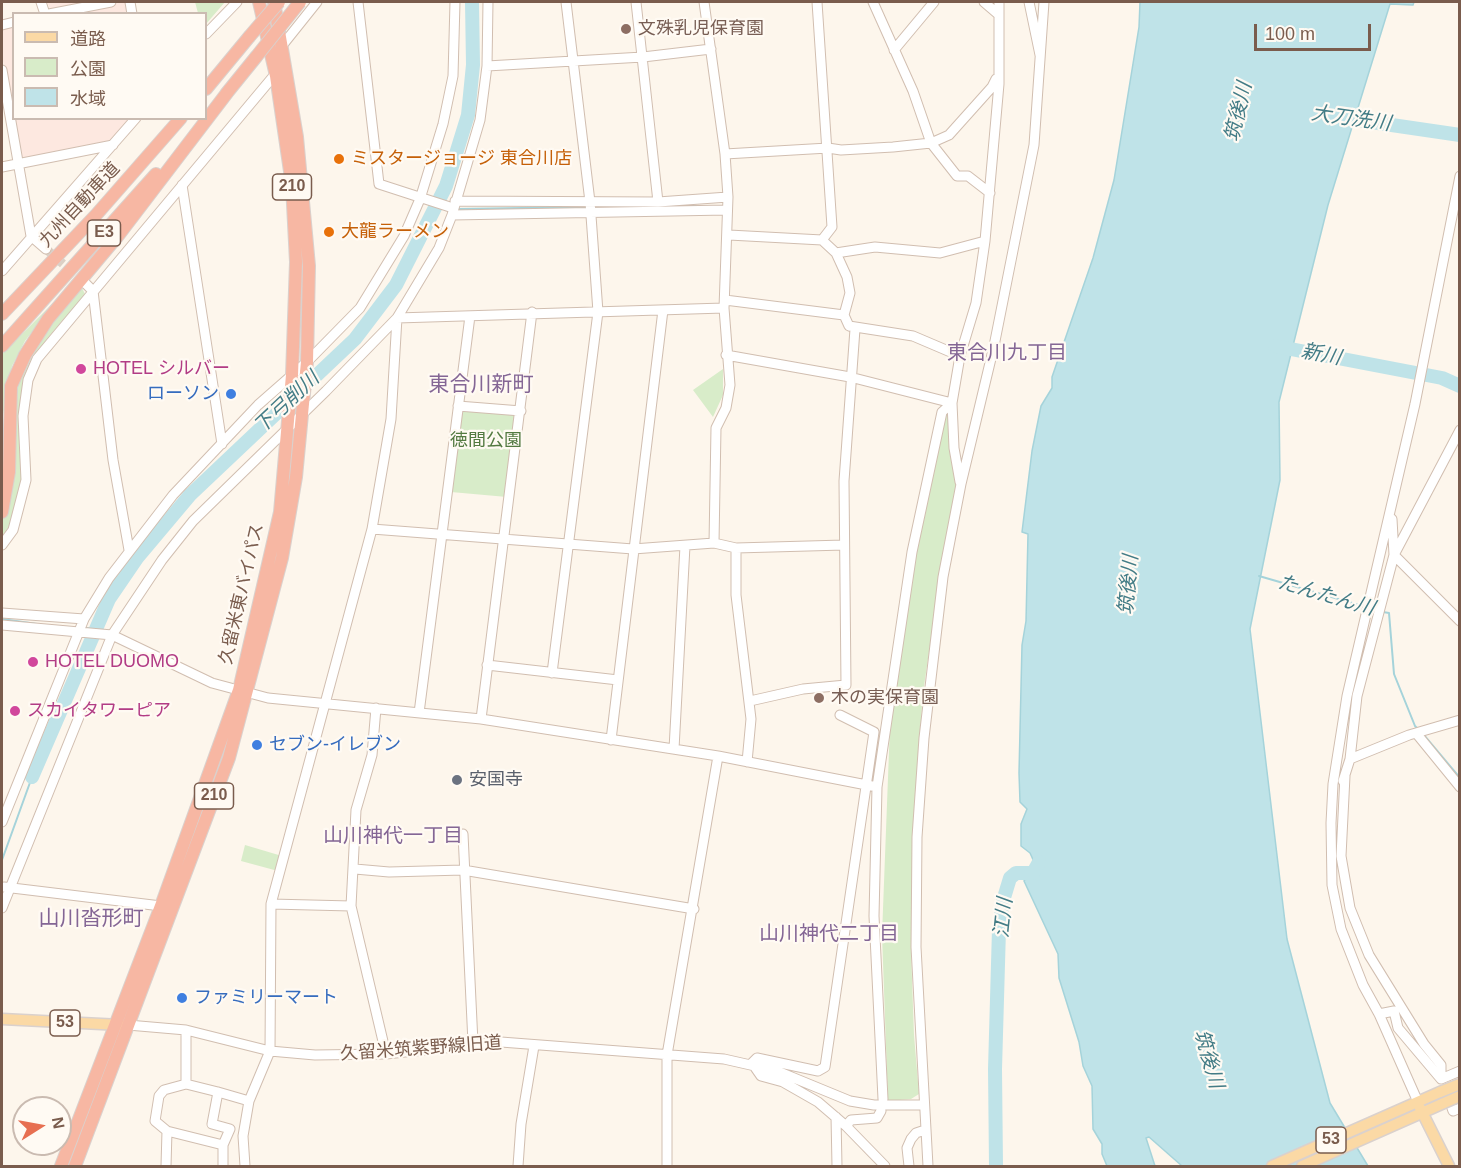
<!DOCTYPE html>
<html>
<head>
<meta charset="utf-8">
<style>
  body { margin:0 }
  #map { position:relative; width:1461px; height:1168px; overflow:hidden; background:#fdf6ec; font-family:Arial,"Noto Sans JP",sans-serif }
  canvas { display:block }
  .frame { position:absolute; inset:0; border:3px solid #7a5c4d; pointer-events:none }
  .legend { position:absolute; left:12px; top:12px; width:195px; height:108px; box-sizing:border-box; background:#fffaf3; border:2px solid #cabbb1; margin:0; padding:8px 10px; list-style:none; font-size:18px; color:#7a5c4d }
  .legend li { display:flex; align-items:center; gap:12px; height:30px }
  .legend b { width:30px; border:2px solid #cabbb1 }
  .north { position:absolute; left:12px; top:1096px; width:60px; height:60px; box-sizing:border-box; background:#fffaf3; border:2px solid #cabbb1; border-radius:50%; rotate:79deg; font-size:16px; font-weight:700; line-height:24px; text-align:center; color:#7a5c4d }
  .north::after { content:''; display:block; margin:auto; width:21px; height:27px; background:#e76f51; clip-path:polygon(50% 0,100% 100%,50% 72%,0 100%) }
  .scale { position:absolute; left:1254px; top:24px; width:117px; height:27px; box-sizing:border-box; border:3px solid #7a5c4d; border-top:0; padding-left:8px; font-size:18px; line-height:21px; white-space:nowrap; color:#7a5c4d; -webkit-text-stroke:4px #fffaf3; paint-order:stroke }
</style>
</head>
<body>
<div id="map">
<canvas width="1461" height="1168"></canvas>
<div class="frame"></div>
<ul class="legend">
<li><b style="height:8px;background:#fbd9a5"></b>道路</li>
<li><b style="height:16px;background:#d8ecc9"></b>公園</li>
<li><b style="height:16px;background:#bfe3e8"></b>水域</li>
</ul>
<div class="north">N</div>
<div class="scale">100 m</div>
</div>
<script>
const context = document.querySelector('canvas').getContext('2d');
context.lineJoin = 'round';
function fill(path, color) { context.fillStyle = color; context.fill(path, 'evenodd'); }
const toPath = rows => new Path2D(rows.map(r => 'M' + r).join(''));
function strokePath(path, color, width, dash) { context.strokeStyle = color; context.lineWidth = width; context.lineCap = dash ? 'butt' : 'round'; context.setLineDash(dash || []); context.stroke(path); }
function label(font, color, halo, rows, align = 'center') {
  context.font = font + ' Arial,"Noto Sans JP",sans-serif'; context.lineWidth = 4.5; context.setLineDash([]); context.textBaseline = 'middle'; context.strokeStyle = halo; context.fillStyle = color; for (const [text, x, y, turn = 0] of rows) {
    context.save(); context.translate(x, y); context.rotate((+turn || 0) * Math.PI / 180); context.textAlign = isNaN(turn) ? turn : align; if (halo) context.strokeText(text, 0, 0); context.fillText(text, 0, 0); context.restore();
  }
}
const commercial = toPath([
  [47,2,85,2,50,9],
  [123,2,128,2,130,14,70,14],
  [13,26,14,118,132,119,112,140,20,159,2,55,2,29]
]);
const green = toPath([
  [195,2,225,2,206,24,206,14,198,13],
  [81,286,85,294,46,340,33,360,25,380,22,479,11,523,2,537,2,521,10,503,15,395,24,367,59,312],
  [56,300,25,341,12,366,3,415,4,475,2,475,2,354],
  [723,369,723,395,713,417,693,390],
  [464,410,516,413,507,497,451,492,461,413],
  [950,410,959,485,938,590,923,693,915,803,911,951,914,1035,919,1094,911,1099,888,1101,882,935,890,725,913,559,945,415],
  [245,845,282,856,278,871,241,861]
]);
const water = toPath([
  [1140,2,1414,2,1413,5,1390,4,1328,205,1279,402,1280,480,1250,629,1287,939,1330,1103,1368,1166,1182,1166,1149,1137,1146,1138,1155,1166,1107,1166,1102,1154,1102,1144,1093,1129,1092,1086,1083,1066,1079,1042,1059,978,1058,954,1024,881,1035,864,1030,853,1021,846,1021,824,1027,809,1020,802,1019,773,1022,645,1026,621,1028,534,1022,532,1032,451,1041,406,1052,388,1052,377,1093,258,1114,180,1139,27,1140,2]
]);
const stream = toPath([
  [592,207,707,206],
  [433,209,443,209],
  [457,209,587,207],
  [1259,576,1366,607],
  [1383,612,1389,613,1394,674,1415,726,1419,730],
  [2,619,37,624],
  [85,628,97,629],
  [1423,734,1460,778],
  [2,860,32,777]
]);
const river = toPath([
  [1337,117,1460,135],
  [1275,346,1442,378,1460,386],
  [32,777,109,599,137,558,190,495,355,339,396,285,446,186,468,115,473,65,472,2],
  [996,1166,995,1069,999,929,1003,901,1010,878,1016,873,1033,873,1039,862]
]);
const minorTunnel = toPath([
  [46,249,85,283]
]);
const minor = toPath([
  [41,2,45,14],
  [130,2,132,14],
  [358,2,379,184,453,208],
  [488,2,487,66,480,120,452,215,727,210],
  [636,2,658,202],
  [704,2,725,154,728,197,724,308,730,385,726,408,716,428,714,543],
  [817,2,832,227,822,240],
  [873,2,913,91,931,143,957,176,968,176,990,193],
  [984,2,998,14],
  [1029,2,1040,55],
  [49,14,111,2],
  [2,25,14,22],
  [206,34,237,2],
  [281,47,317,2],
  [894,50,934,2],
  [487,66,643,57,711,49],
  [2,70,31,236,46,249],
  [725,154,828,148,841,150,893,147,931,143,949,135,992,87,996,79],
  [2,167,113,145],
  [182,185,222,444],
  [455,201,658,202,728,197],
  [729,235,822,240,836,253,847,277,850,293,844,315,849,326,913,336,960,356],
  [836,253,875,247,940,253,985,241,999,84,999,2],
  [2,271,136,118],
  [85,283,93,291,113,460,129,550],
  [725,300,844,315],
  [726,355,850,377,952,403],
  [458,406,521,411],
  [1460,430,1394,555,1460,621],
  [960,482,954,448,952,403,960,356,976,303,985,241],
  [372,529,633,549,714,543,736,548,844,545],
  [2,545,13,530,26,480,23,416,28,380,37,359,277,72],
  [736,548,736,595,751,719,747,762],
  [2,613,84,619],
  [2,625,112,635,212,683,268,698,481,719,532,312],
  [487,665,618,680],
  [552,673,598,312,590,202,566,2],
  [750,701,803,689,846,685,844,481,855,329],
  [376,708,372,755,356,810,351,906,386,1054],
  [419,713,470,316],
  [840,715,874,732,825,1067,818,1071,757,1058,752,1063,761,1076,783,1082,818,1102,846,1126,885,1166],
  [481,719,718,756,877,787,912,552,942,412,952,403],
  [1416,733,1460,787],
  [611,740,663,310],
  [674,749,685,546],
  [1350,759,1357,696,1394,555,1392,519],
  [1345,776,1341,856,1350,908,1369,955,1424,1044,1441,1065,1441,1079,1460,1071],
  [1343,781,1350,759,1409,735,1460,720],
  [877,787,874,916,883,1099],
  [2,822,84,619,109,578,173,495,258,405,307,362,360,308,404,236,420,199,443,124,453,76,455,2],
  [463,834,473,1043],
  [355,869,389,872,463,870,694,909],
  [4,887,161,906],
  [271,904,351,906],
  [2,908,112,635,162,560,193,521,326,391,397,318,724,308],
  [1379,1014,1394,1011,1398,1028,1441,1079],
  [128,1025,186,1030,270,1051,315,1055,386,1054,501,1042,724,1059,777,1071,850,1101,874,1105,923,1105],
  [186,1030,186,1084],
  [218,1092,212,1124,230,1129,223,1145,167,1131,155,1121,159,1096,164,1090,186,1084,218,1092,249,1101],
  [1447,1094,1453,1111,1460,1108],
  [1418,1102,1379,1014,1363,985,1341,929,1332,885,1331,823,1333,784,1347,696,1415,404,1460,176],
  [836,1117,837,1166],
  [846,1126,851,1120,877,1118,881,1111],
  [223,1145,223,1166],
  [166,1166,167,1131],
  [245,1166,243,1136,249,1101,270,1051,271,904,372,529,391,419,397,318,439,248,452,215],
  [518,1166,521,1124,534,1046],
  [667,1166,667,1055,718,756],
  [909,1166,907,1148,911,1139,916,1133,925,1130],
  [928,1166,916,947,917,837,924,738,943,577,961,484,994,346,1034,145,1044,2]
]);
const major = toPath([
  [2,1019,121,1025],
  [1420,1108,1449,1166],
  [1272,1166,1440,1092],
  [1302,1166,1444,1103]
]);
const highway = toPath([
  [206,89,249,37],
  [226,94,256,57],
  [2,314,96,215,181,118],
  [2,346,156,174],
  [2,512,9,472,11,386,25,355,48,319,117,237,230,89],
  [61,1166,161,906,239,690,280,512,292,375,296,262,292,185,276,76,259,2],
  [75,1166,229,758,282,558,296,477,307,362,309,266,297,137,274,2]
]);
const majorBridge = toPath([
  [1440,1092,1460,1084],
  [1444,1103,1460,1096]
]);
const highwayBridge = toPath([
  [249,37,279,2],
  [256,57,300,2]
]);
const markers = [
  [626,29,6,"#8d6e63"],
  [339,159,6,"#e8710a"],
  [329,232,6,"#e8710a"],
  [81,369,6,"#d1479c"],
  [231,394,6,"#3f7fe0"],
  [33,662,6,"#d1479c"],
  [819,698,6,"#8d6e63"],
  [15,711,6,"#d1479c"],
  [257,745,6,"#3f7fe0"],
  [457,780,6,"#6b7280"],
  [182,998,6,"#3f7fe0"]
];
const shields = [
  [292,187,39],
  [104,233,33],
  [214,796,39],
  [65,1023,30],
  [1331,1140,30]
];
const shieldNames = [
  ["210",292,187],
  ["E3",104,233],
  ["210",214,796],
  ["53",65,1023],
  ["53",1331,1140]
];
const educationNames = [
  ["文殊乳児保育園",638,29],
  ["木の実保育園",831,698]
];
const foodNames = [
  ["ミスタージョージ 東合川店",351,159],
  ["大龍ラーメン",341,232]
];
const streetNames = [
  ["九州自動車道",80,205,-47],
  ["久留米東バイパス",242,594,-77],
  ["久留米筑紫野線旧道",421,1049,-4]
];
const hotelNames = [
  ["HOTEL シルバー",93,369],
  ["HOTEL DUOMO",45,662],
  ["スカイタワーピア",27,711]
];
const shopNames = [
  ["ローソン",219,394,"right"],
  ["セブン-イレブン",269,745],
  ["ファミリーマート",194,998]
];
const parkNames = [
  ["徳間公園",486,441]
];
const worshipNames = [
  ["安国寺",469,780]
];
const waterNames = [
  ["筑後川",1239,112,-77],
  ["大刀洗川",1351,119,8],
  ["新川",1321,355,11],
  ["下弓削川",287,403,-43],
  ["筑後川",1129,585,-85],
  ["たんたん川",1326,596,16],
  ["江川",1004,918,-84],
  ["筑後川",1208,1059,74]
];
const neighbourhoodNames = [
  ["東合川九丁目",1007,353],
  ["山川神代一丁目",393,836],
  ["山川神代二丁目",829,934]
];
const quarterNames = [
  ["東合川新町",481,385],
  ["山川沓形町",91,919]
];
fill(commercial, '#fde8e0');
fill(green, '#d8ecc9');
fill(water, '#bfe3e8');
strokePath(water, '#a5d3da', 1.5);
strokePath(stream, '#a5d3da', 2);
strokePath(river, '#bfe3e8', 14);
strokePath(minorTunnel, '#dcd0c4', 9, [9, 4.5]);
strokePath(minor, '#d1beb0', 11);
strokePath(major, '#dad1cd', 13);
strokePath(highway, '#dad1cd', 14);
strokePath(minor, '#fff', 9);
strokePath(major, '#fbd9a5', 10);
strokePath(highway, '#f7b7a3', 12);
strokePath(majorBridge, '#dad1cd', 13, []);
strokePath(highwayBridge, '#dad1cd', 14, []);
strokePath(majorBridge, '#fbd9a5', 10);
strokePath(highwayBridge, '#f7b7a3', 12);
for (const [x, y, r, color] of markers) { const dot = new Path2D(); dot.arc(x, y, r, 0, 2 * Math.PI); context.fillStyle = color; context.fill(dot); strokePath(dot, '#fffaf3', 2); }
for (const [x, y, w] of shields) { const box = new Path2D(); box.roundRect(x - w / 2, y - 13, w, 26, 4.5); context.fillStyle = '#fffaf3'; context.fill(box); strokePath(box, '#7a5c4d', 1.5); }
label('bold 16px', '#7a5c4d', null, shieldNames);
label('18px', '#785e54', '#fffaf3', educationNames, 'left');
label('18px', '#c56008', '#fffaf3', foodNames, 'left');
label('18px', '#7a5c4d', '#fffaf3', streetNames);
label('18px', '#b23c85', '#fffaf3', hotelNames, 'left');
label('18px', '#366cbe', '#fffaf3', shopNames, 'left');
label('18px', '#537a41', '#fffaf3', parkNames);
label('18px', '#5b616d', '#fffaf3', worshipNames, 'left');
label('italic 20px', '#437c86', '#fffaf3', waterNames);
label('20px', '#846695', '#fffaf3', neighbourhoodNames);
label('21px', '#846695', '#fffaf3', quarterNames);
</script>
</body>
</html>
